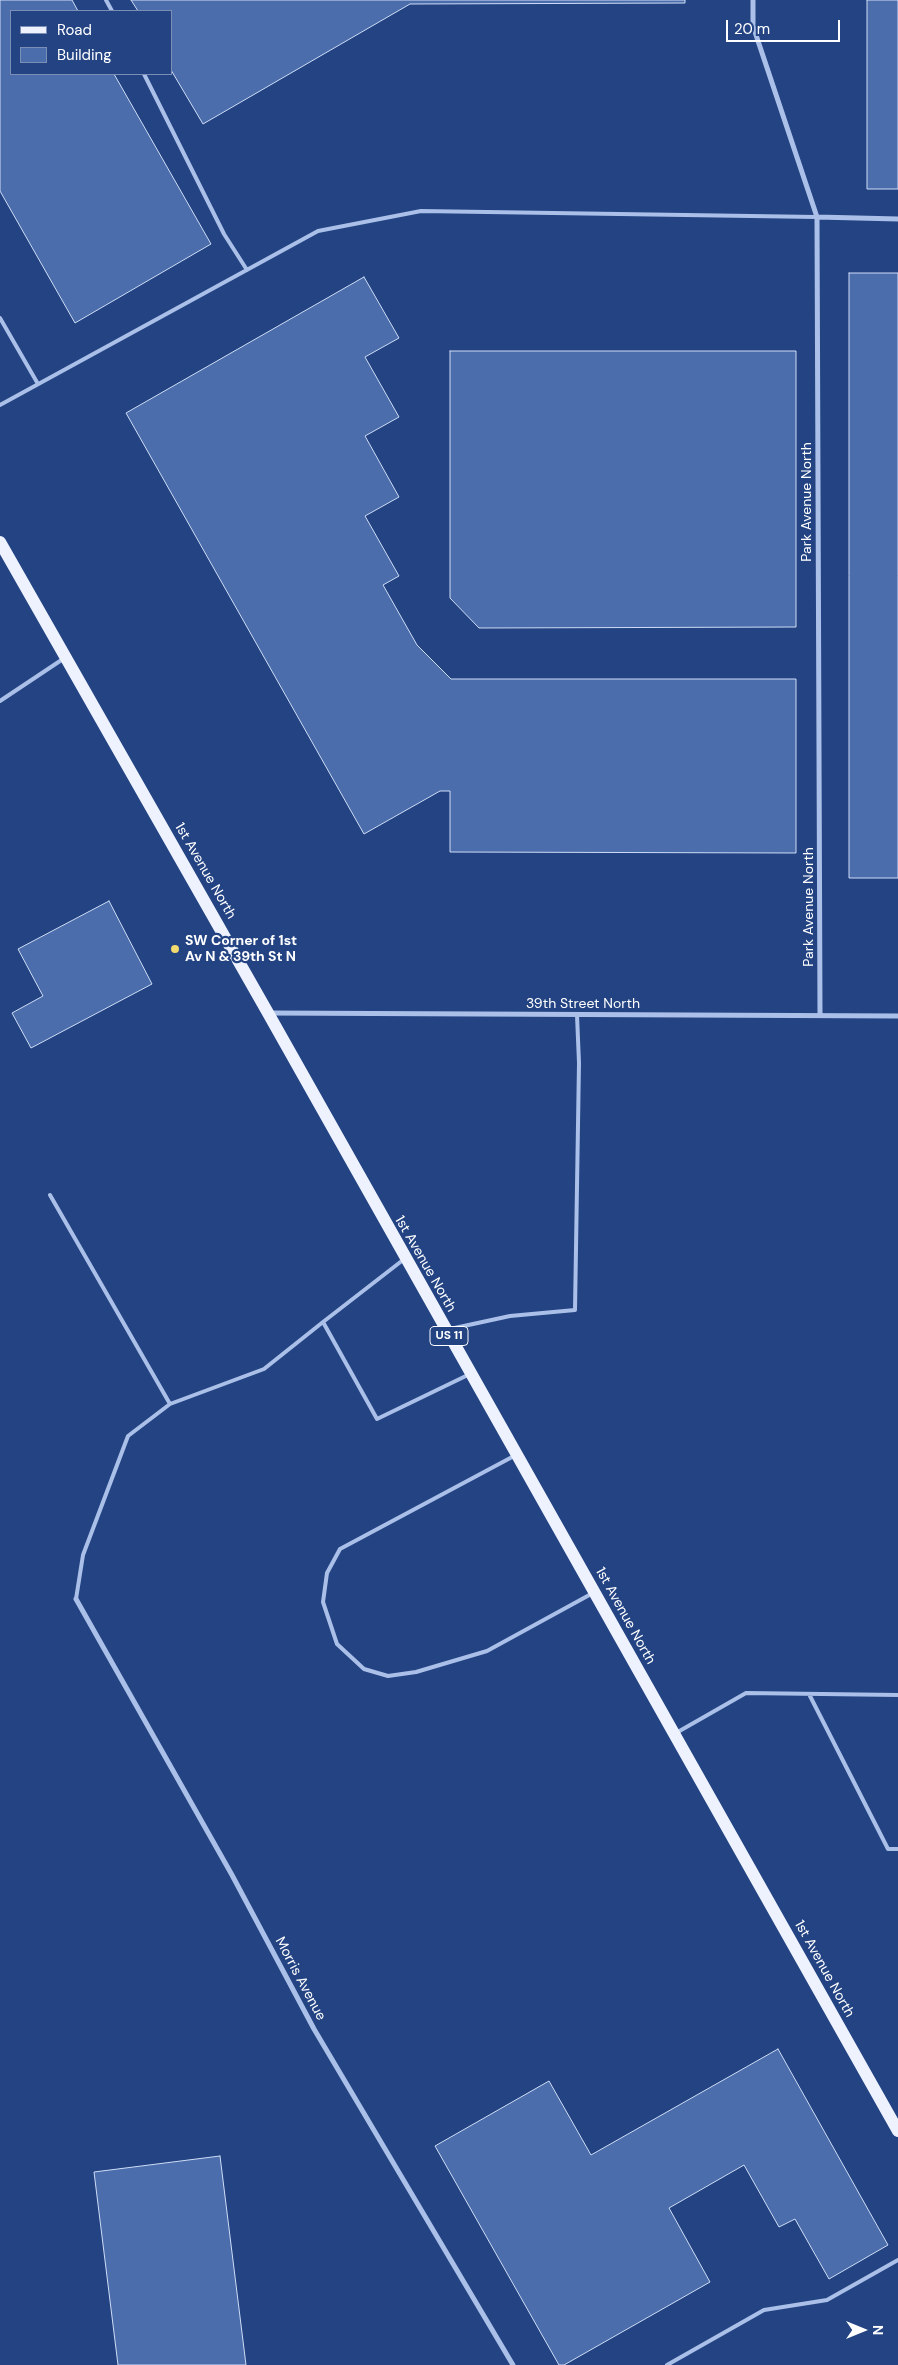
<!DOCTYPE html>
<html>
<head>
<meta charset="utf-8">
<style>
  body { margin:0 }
  #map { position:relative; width:898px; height:2365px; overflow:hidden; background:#234383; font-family:"DM Sans",sans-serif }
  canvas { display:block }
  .legend { position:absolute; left:10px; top:10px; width:162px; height:65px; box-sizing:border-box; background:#234383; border:1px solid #7b8eb5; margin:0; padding:6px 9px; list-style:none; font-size:15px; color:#fff }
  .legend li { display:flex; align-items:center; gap:10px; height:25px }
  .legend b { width:25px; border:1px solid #7b8eb5 }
  .north { position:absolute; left:838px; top:2305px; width:50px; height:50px; -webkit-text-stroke:4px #234383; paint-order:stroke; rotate:90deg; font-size:14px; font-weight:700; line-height:20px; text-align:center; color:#fff }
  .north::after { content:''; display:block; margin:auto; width:18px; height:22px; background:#fff; clip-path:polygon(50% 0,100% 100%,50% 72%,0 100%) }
  .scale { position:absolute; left:726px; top:20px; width:114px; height:22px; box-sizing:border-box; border:2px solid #fff; border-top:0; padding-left:6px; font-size:15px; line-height:18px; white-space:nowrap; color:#fff; -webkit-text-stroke:4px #234383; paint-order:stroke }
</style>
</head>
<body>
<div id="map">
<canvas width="898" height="2365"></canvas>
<ul class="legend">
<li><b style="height:6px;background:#edf2fe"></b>Road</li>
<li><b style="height:14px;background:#4b6dab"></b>Building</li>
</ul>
<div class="north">N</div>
<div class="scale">20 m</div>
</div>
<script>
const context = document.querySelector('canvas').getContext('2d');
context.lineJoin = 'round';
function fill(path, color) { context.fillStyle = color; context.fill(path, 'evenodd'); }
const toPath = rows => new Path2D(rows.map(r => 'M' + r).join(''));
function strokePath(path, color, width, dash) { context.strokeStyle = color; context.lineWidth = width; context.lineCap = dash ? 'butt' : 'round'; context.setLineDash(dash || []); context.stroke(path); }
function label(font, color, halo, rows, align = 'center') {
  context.font = font + ' "DM Sans",sans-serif'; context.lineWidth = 4.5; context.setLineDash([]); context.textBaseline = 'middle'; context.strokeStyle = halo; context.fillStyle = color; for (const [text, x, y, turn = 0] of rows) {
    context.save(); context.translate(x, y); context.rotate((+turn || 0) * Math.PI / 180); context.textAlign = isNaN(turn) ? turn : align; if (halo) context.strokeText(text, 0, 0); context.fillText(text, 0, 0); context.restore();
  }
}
const building = toPath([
  [0,0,72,0,78,11,11,11,11,74,114,74,211,244,75,323,0,191,0,0],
  [131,0,685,0,685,3,410,4,203,124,171,70,171,11,138,11,131,0],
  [867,0,898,0,898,189,867,189,867,0],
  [849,273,898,273,898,878,849,878,849,273],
  [364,277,399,338,365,357,399,417,365,436,399,497,365,516,399,576,383,585,417,645,451,679,796,679,796,853,450,852,450,791,440,791,364,834,126,413,364,277],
  [450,351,796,351,796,627,479,628,450,598,450,351],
  [109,901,152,984,31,1048,12,1013,43,996,18,949,109,901],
  [778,2049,888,2245,829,2279,795,2219,779,2227,744,2165,669,2208,710,2282,564,2365,559,2365,435,2146,549,2081,591,2155,778,2049],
  [220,2156,246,2365,118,2365,94,2172,220,2156]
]);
const service = toPath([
  [106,0,112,11],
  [144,74,224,234,247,270],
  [0,318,38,384],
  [0,405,318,231,421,211,817,217],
  [0,701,63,659],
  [50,1195,170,1404,264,1369,323,1322],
  [403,1260,323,1322,377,1419,470,1374],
  [450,1329,510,1316,575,1310,579,1063,577,1015],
  [514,1456,340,1549,327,1573,323,1602,337,1644,364,1669,388,1676,416,1672,487,1651,593,1593],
  [76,1599,83,1555,128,1436,170,1404],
  [809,1694,888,1849,898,1849],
  [676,1733,746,1693,898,1695],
  [667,2365,764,2310,827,2300,898,2260]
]);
const minor = toPath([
  [753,0,753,26,817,217,820,1015],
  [817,217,898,219],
  [269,1013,898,1016],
  [76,1599,232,1875,314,2029,513,2365]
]);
const primary = toPath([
  [0,542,268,1013,898,2131]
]);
const markers = [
  [175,949,5,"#f3da6e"]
];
const shields = [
  [449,1336,38]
];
const shieldNames = [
  ["US 11",449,1336]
];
const streetNames = [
  ["Park Avenue North",807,502,-90],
  ["1st Avenue North",205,871,60],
  ["Park Avenue North",809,907,-90],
  ["39th Street North",583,1004],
  ["1st Avenue North",425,1264,60],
  ["1st Avenue North",625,1616,61],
  ["1st Avenue North",824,1969,61],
  ["Morris Avenue",300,1979,62]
];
const poiNames = [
  ["SW Corner of 1st",185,941],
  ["Av N & 39th St N",185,957]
];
fill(building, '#4b6dab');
strokePath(building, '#cfddf6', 1);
strokePath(service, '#abc0e8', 4);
strokePath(minor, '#abc0e8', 5);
strokePath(primary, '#edf2fe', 12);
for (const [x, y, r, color] of markers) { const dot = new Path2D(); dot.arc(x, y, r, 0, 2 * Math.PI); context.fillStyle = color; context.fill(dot); strokePath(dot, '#234383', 2); }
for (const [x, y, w] of shields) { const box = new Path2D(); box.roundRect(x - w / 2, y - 9.5, w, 19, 4); context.fillStyle = '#234383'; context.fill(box); strokePath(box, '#fff', 1); }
label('bold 12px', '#fff', null, shieldNames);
label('14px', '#fff', '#234383', streetNames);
label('bold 14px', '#fff', '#234383', poiNames, 'left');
</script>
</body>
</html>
